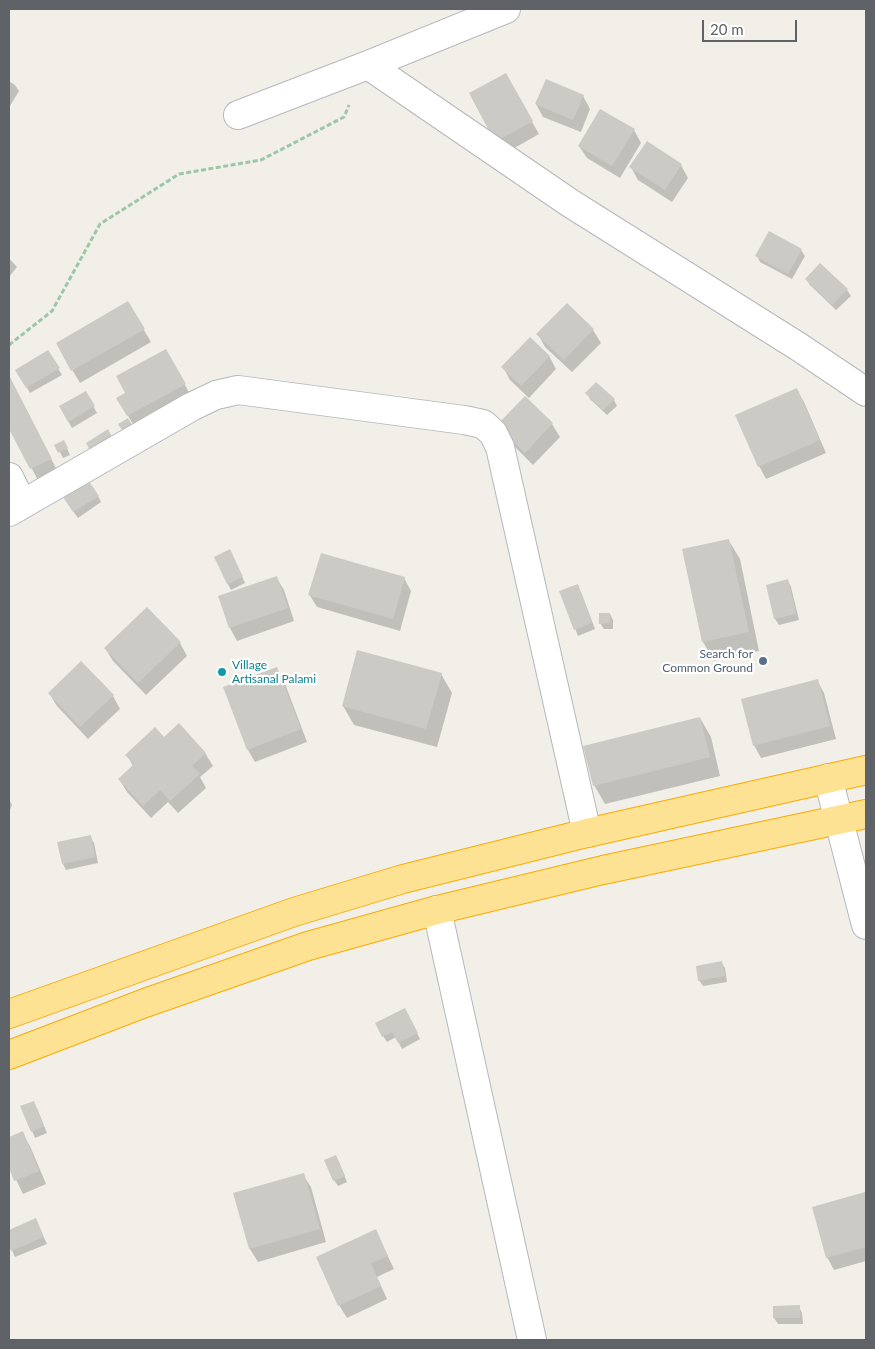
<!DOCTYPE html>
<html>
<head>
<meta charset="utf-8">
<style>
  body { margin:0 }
  #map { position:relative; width:875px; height:1349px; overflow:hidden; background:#f1efe8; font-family:Lato,sans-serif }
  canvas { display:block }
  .frame { position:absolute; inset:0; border:10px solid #5f6368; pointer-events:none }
  .scale { position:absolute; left:702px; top:20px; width:95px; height:22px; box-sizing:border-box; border:2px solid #5f6368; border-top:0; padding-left:6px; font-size:15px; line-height:18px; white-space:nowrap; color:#5f6368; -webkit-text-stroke:4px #fff; paint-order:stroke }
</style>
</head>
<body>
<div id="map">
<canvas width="875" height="1349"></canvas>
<div class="frame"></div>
<div class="scale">20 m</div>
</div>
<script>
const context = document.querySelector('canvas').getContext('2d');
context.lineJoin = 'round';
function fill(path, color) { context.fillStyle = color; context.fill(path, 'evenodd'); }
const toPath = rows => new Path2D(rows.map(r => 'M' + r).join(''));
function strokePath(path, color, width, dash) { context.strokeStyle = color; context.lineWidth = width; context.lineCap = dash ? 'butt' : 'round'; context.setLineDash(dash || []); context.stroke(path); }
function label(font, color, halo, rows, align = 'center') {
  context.font = font + ' Lato,sans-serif'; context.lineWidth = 4.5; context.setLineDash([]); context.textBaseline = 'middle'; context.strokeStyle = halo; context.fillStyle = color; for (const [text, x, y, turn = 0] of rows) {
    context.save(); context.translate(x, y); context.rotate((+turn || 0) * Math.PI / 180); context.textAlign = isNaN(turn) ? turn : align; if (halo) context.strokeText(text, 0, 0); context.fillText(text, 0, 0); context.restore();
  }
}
const shadow = toPath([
  [505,75,539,134,504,154,470,94],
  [9,81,15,85,19,91,10,106],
  [583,96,590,109,581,132,543,117,536,104],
  [634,130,641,143,620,178,587,158,579,146],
  [681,165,688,178,672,202,638,180,631,167],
  [801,250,805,256,792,279,760,262,757,256],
  [9,258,17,267,9,277],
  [806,279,847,290,851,296,836,310,810,285],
  [128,303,151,342,80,383,57,344],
  [567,305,593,330,601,343,572,372,545,347,538,334],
  [166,350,192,398,135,428,118,398,127,394],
  [48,351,62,375,30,393,17,370],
  [549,356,556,369,529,398,510,380,503,367],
  [9,378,58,472,39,482,9,426],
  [797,390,804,402,826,453,766,479,759,466],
  [86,393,97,413,72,428,60,407],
  [587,393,614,400,617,406,607,415,590,399],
  [525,398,552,424,560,437,533,465,506,438],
  [64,442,70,455,63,458,56,445],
  [98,496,101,502,78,518,68,504],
  [729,541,740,559,759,651,714,661,703,642],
  [233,557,245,583,231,590,228,584],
  [276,577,284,590,294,621,237,641,230,628,220,597],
  [404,578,411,591,400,631,317,607,309,594],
  [788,581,791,587,799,620,779,625,775,619],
  [561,592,581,592,595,629,578,636],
  [610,614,613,620,613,629,604,629,600,623],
  [180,643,187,656,146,695,113,661,105,648],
  [276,668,284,681,307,742,255,762,248,750,224,688],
  [441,674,452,693,437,747,354,725,343,706],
  [817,680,824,693,836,739,761,758,754,745],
  [49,693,113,696,120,709,88,739,57,706],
  [700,718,711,737,720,776,605,804,594,785],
  [164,739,205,753,213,766,200,777,206,788,178,813,168,802,151,818,127,792,119,779,133,766,127,755],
  [9,799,12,805,9,812],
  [90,837,94,843,98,863,66,870,63,864],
  [721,962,725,968,727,982,703,986,699,980],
  [408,1016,420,1039,402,1049,396,1037,387,1042,383,1036],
  [37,1108,47,1133,35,1138,32,1131],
  [22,1133,30,1146,46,1184,23,1194,9,1165,9,1139],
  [339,1162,347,1182,338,1186,334,1180],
  [303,1175,311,1187,326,1242,258,1262,250,1249,235,1194],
  [864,1194,866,1197,866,1261,834,1270,827,1257],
  [35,1219,47,1244,15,1257,9,1244,9,1231],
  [375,1230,394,1269,377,1277,387,1299,347,1318,339,1305],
  [799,1307,802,1313,803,1324,778,1324,774,1318]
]);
const building = toPath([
  [506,73,533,121,495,142,469,93],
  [546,79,584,95,573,120,535,104],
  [600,109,635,129,612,166,578,146],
  [647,141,682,164,665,190,629,167],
  [769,231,802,249,788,274,755,256],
  [820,263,848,289,832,305,805,279],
  [128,301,145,329,71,371,56,343],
  [567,303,594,329,564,360,536,334],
  [530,337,550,356,521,386,501,367],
  [166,349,186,384,127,416,116,398,125,393,116,376],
  [48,350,60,368,26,388,15,370],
  [9,375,52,459,30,469,9,429],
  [596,382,615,399,603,410,585,393],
  [797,388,820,440,758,467,735,415],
  [86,391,95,406,68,422,59,406],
  [525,396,553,423,525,453,497,425],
  [128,418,134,428,124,433,118,424],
  [108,429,113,439,91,452,86,443],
  [64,440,68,448,58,453,54,445],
  [88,480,99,496,73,512,63,497],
  [729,539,749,632,702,642,682,549],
  [230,549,243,577,227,584,214,557],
  [321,553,405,577,393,619,308,595],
  [277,576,288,608,229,628,218,596],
  [788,579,796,614,774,619,766,585],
  [578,584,592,623,574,630,559,591],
  [147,607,181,642,138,683,104,648],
  [599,613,610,613,610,623,599,624],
  [357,650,442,673,426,729,342,706],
  [81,661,114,695,80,727,48,693],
  [277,667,301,729,247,750,223,687],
  [818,679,830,726,753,746,741,699],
  [700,717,710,757,593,786,583,746],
  [179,723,206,753,192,766,200,774,170,801,160,790,143,806,118,779,134,764,125,755,155,727,164,737],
  [91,835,95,857,62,864,57,842],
  [722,961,725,976,698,981,696,966],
  [405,1008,418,1033,398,1043,392,1032,382,1037,375,1023],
  [34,1101,44,1126,31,1132,20,1106],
  [23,1131,39,1171,14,1181,9,1168,9,1137],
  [336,1155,345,1176,333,1181,324,1160],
  [304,1173,320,1229,249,1249,233,1193],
  [865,1192,866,1247,826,1258,812,1207],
  [36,1218,44,1237,11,1251,9,1247,9,1230],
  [376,1229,388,1256,371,1263,381,1286,338,1306,316,1257],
  [800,1305,800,1318,773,1318,773,1306]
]);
const path = toPath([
  [9,345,52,311,100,224,179,174,261,160,344,117,349,105]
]);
const street = toPath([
  [368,65,570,203,799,347,866,392],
  [238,115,368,65,506,9],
  [9,477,22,504],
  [9,512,191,407,216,395,238,390,464,420,483,424,493,433,500,447,587,833],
  [828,778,866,925],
  [437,910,532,1340]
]);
const highway = toPath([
  [9,1014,294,912,403,879,587,833,866,770],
  [9,1055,145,1003,308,946,437,910,603,870,866,814]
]);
const markers = [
  [763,661,5,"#5c6f8a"],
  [222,672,5,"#0f9aa8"]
];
const serviceNames = [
  ["Search for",753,654],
  ["Common Ground",753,668]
];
const cultureNames = [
  ["Village",232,665],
  ["Artisanal Palami",232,679]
];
fill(shadow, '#0003');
fill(building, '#cccac5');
strokePath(street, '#b5b8bc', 30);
strokePath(highway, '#f9ab00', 30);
strokePath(path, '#9cc7a9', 3, [5, 2.5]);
strokePath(street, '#fff', 28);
strokePath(highway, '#fde293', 28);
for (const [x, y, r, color] of markers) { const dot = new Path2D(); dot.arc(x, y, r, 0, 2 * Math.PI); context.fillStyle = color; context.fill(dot); strokePath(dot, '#fff', 2); }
label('12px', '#4e5e75', '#fff', serviceNames, 'right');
label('12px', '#0d838f', '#fff', cultureNames, 'left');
</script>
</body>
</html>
